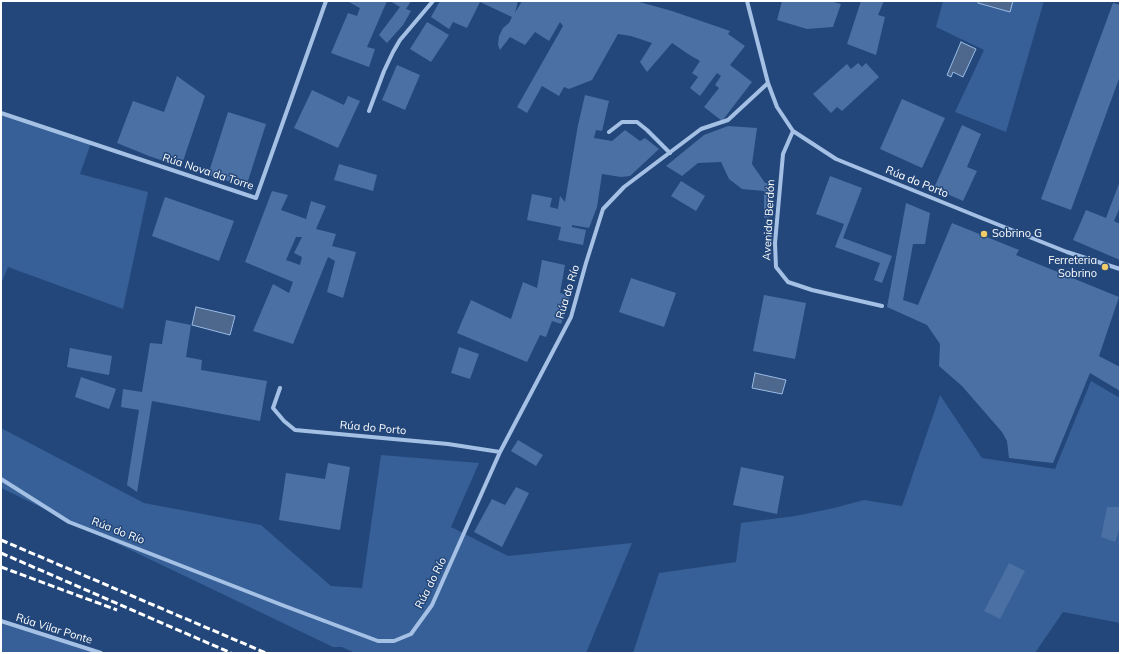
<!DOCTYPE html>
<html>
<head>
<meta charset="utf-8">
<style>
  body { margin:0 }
  #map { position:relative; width:1121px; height:654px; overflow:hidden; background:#23477a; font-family:Mulish,sans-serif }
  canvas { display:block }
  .frame { position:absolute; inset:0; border:2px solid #fff; pointer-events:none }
</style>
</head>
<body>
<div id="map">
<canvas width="1121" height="654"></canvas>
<div class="frame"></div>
</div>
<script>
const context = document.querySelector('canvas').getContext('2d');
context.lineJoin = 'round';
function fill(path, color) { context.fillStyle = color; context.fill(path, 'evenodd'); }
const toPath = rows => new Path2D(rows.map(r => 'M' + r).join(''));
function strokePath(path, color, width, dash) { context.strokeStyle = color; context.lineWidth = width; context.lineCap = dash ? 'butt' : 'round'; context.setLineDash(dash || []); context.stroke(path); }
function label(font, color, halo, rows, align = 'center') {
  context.font = font + ' Mulish,sans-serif'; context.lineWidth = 3; context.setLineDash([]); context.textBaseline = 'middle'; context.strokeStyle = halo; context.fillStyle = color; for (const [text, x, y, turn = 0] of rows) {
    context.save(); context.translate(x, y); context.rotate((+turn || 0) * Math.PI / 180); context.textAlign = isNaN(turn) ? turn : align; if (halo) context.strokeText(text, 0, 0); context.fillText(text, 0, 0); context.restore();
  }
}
const green = toPath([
  [943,1,1044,1,1006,132,955,112,984,50,936,27],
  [1,113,91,143,80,174,148,192,123,309,8,267,1,284],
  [1091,381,1120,398,1120,623,1063,612,1035,653,633,653,659,573,736,562,741,523,795,516,834,508,864,500,902,506,940,395,982,458,1055,469],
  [1,428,144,503,261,525,331,586,362,588,381,455,479,463,451,527,508,556,632,543,586,653,355,653,342,647,333,647,1,488],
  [1,621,101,653,1,653]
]);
const water = toPath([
  [978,1,1013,1,1010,12,978,3,978,1],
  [961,42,976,49,963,77,953,72,951,77,947,75,961,42],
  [196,307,235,316,230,335,192,325,196,307],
  [755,373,786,380,782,394,752,388,755,373]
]);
const building = toPath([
  [347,1,387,1,367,47,375,49,369,67,331,53,348,13,357,16,360,8],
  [390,1,411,1,406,9,411,11,403,25,387,43,379,35,400,7],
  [440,1,518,1,515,13,522,1,636,1,643,3,672,11,730,31,728,34,745,46,730,65,752,82,722,121,704,107,719,88,715,85,721,76,717,73,700,96,690,88,698,77,692,73,700,61,688,54,672,43,647,72,640,62,652,43,631,36,618,34,592,80,569,89,564,87,559,96,542,86,527,113,517,107,563,26,560,22,549,41,535,32,525,45,510,37,500,50,498,45,499,36,503,28,509,23,512,17,480,2,467,28,453,22,449,29,431,17],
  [782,1,830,1,841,4,833,27,807,29,777,20],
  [861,1,884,1,878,15,885,17,876,55,847,44],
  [1113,3,1120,5,1120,76,1071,210,1041,199],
  [427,22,449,35,431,62,410,49],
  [858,63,862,67,866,63,879,77,842,111,837,107,831,113,813,94,847,64,851,69],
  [397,65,420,75,405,110,382,100],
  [177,76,205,96,181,167,149,156,117,143,133,101,164,112],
  [312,90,344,105,348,96,360,101,338,148,294,128],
  [585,95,609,101,602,131,596,130,594,138,612,141,625,130,640,141,645,138,659,149,630,176,621,177,602,174,597,207,589,228,572,225,572,227,586,230,583,245,558,240,561,227,527,220,532,194,552,198,550,207,558,209,560,196,565,202,578,125],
  [902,99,945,118,922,168,880,149],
  [228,112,266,124,248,181,238,184,208,175],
  [962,125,981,134,967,167,977,171,963,201,934,188],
  [728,126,757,128,752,164,765,183,775,183,771,217,764,218,764,191,742,189,729,179,721,162,698,163,682,176,666,166,704,135],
  [339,164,377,175,373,191,334,180],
  [830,176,862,188,843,238,892,256,882,283,874,280,880,263,835,247,844,224,816,214],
  [681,181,705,196,696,211,671,196],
  [1120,181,1120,207,1114,221,1120,224,1120,260,1073,240,1086,210,1106,218],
  [272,191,288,195,281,210,306,219,311,201,326,206,316,229,336,234,332,246,356,252,343,298,327,292,335,261,328,257,293,344,253,331,273,284,289,293,293,282,245,262],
  [296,237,302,237,294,253,302,257,300,265,286,260],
  [165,197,234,221,219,261,152,236],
  [906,203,930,213,925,244,913,244,903,300,918,305,952,223,1019,250,1016,255,1119,297,1099,356,1120,367,1120,391,1090,373,1053,463,1009,458,1007,441,1002,432,962,386,939,366,940,344,927,325,887,307],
  [542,260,565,265,560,293,570,296,561,324,552,321,546,337,540,335,527,362,457,333,471,300,511,319,523,282,537,288],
  [631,278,676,293,664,327,619,312],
  [764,295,806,303,795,359,753,351],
  [166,320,191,325,186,357,202,360,201,370,267,381,260,421,152,401,137,492,127,485,139,410,121,407,123,389,142,392,150,343,162,344],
  [459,347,479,354,470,379,451,373],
  [70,348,112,356,109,375,67,367],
  [81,377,116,389,109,409,75,397],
  [518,440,543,455,536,466,511,451],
  [328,463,350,467,340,530,279,520,286,473,325,479],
  [741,467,784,476,777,514,733,505],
  [516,487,529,493,502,547,474,532,492,499,505,505],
  [1107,507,1120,507,1120,527,1115,542,1101,537],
  [1009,563,1025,571,1000,619,984,611]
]);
const street = toPath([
  [747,1,768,83,777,107,793,131,836,159,979,217,1067,252,1120,269],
  [369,111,384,71,393,52,400,40,433,1],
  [1,113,256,198,326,1],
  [793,131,783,154,775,243,776,267,788,282,812,290,882,306],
  [609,132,622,122,637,122,647,130,670,153],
  [280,388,273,408,284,421,295,430,448,444,500,452],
  [1,479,69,522,282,605,378,641,394,641,411,634,432,605,500,452,571,317,586,263,603,209,624,187,701,129,728,120,768,83],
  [1,621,101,653]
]);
const rail = toPath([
  [1,540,266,653],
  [1,553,231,653],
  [1,567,117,610]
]);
const markers = [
  [984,234,4,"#f0cb68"],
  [1105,267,4,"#f0cb68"]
];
const streetNames = [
  ["Rúa Nova da Torre",208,172,18],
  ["Rúa do Porto",917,182,22],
  ["Avenida Berdón",769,220,-87],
  ["Rúa do Río",568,292,-73],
  ["Rúa do Porto",373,428,5],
  ["Rúa do Río",118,531,21],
  ["Rúa do Río",431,583,-63],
  ["Rúa Vilar Ponte",54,629,17]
];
const poiNames = [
  ["Sobrino G",992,234],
  ["Ferreteria",1097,261,"right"],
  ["Sobrino",1097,274,"right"]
];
fill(green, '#366097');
fill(water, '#4d678d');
strokePath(water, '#99bbe6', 1);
fill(building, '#4b70a3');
strokePath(street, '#a5c0e5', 4);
strokePath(rail, '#fff', 3, [7, 3]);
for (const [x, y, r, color] of markers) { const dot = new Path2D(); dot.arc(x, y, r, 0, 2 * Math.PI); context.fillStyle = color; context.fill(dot); strokePath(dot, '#23477a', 1.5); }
label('11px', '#fff', '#23477a', streetNames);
label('11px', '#fff', '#23477a', poiNames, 'left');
</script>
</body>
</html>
